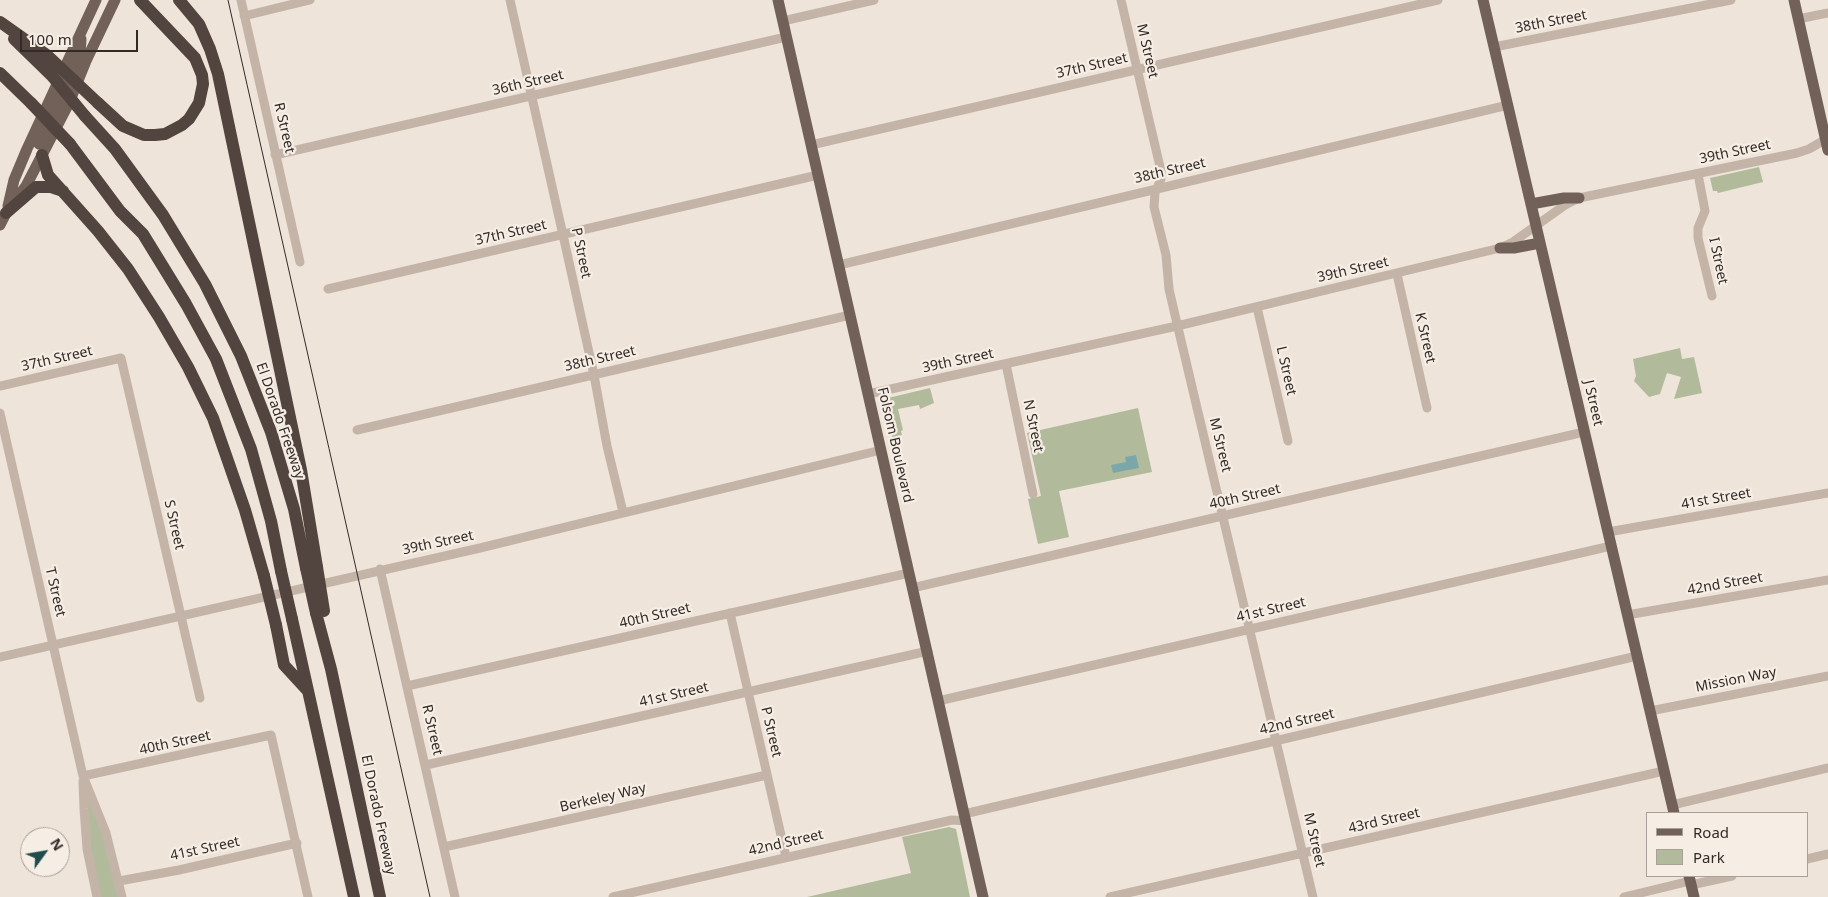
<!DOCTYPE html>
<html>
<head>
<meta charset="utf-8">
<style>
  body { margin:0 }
  #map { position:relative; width:1828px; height:897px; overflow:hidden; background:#eee4d9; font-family:"Noto Sans",sans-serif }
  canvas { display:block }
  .legend { position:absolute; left:1646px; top:812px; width:162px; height:65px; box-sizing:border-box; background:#f6eee5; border:1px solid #a8a099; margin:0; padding:6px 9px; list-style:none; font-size:15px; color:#322a27 }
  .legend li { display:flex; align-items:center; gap:10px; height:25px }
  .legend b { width:25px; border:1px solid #a8a099 }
  .north { position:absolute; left:20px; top:827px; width:50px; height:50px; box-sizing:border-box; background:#f6eee5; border:1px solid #a8a099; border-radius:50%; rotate:58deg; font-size:14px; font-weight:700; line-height:20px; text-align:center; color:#322a27 }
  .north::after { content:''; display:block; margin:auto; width:18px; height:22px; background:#214c4e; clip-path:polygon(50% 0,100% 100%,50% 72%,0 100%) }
  .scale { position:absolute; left:20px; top:30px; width:118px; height:22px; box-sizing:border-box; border:2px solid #322a27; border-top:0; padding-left:6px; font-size:15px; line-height:18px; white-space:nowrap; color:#322a27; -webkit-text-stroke:4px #f6eee5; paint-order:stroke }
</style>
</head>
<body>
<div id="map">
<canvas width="1828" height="897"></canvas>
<ul class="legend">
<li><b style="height:6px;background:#726159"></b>Road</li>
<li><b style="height:14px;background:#b1bb9b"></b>Park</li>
</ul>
<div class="north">N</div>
<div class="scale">100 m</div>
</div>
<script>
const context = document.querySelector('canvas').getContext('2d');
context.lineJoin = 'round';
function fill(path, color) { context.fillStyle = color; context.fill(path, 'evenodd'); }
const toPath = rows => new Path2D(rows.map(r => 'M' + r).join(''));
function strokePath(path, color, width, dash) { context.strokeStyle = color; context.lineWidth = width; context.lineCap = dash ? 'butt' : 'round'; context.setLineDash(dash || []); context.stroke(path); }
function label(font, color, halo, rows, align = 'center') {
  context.font = font + ' "Noto Sans",sans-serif'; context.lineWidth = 4.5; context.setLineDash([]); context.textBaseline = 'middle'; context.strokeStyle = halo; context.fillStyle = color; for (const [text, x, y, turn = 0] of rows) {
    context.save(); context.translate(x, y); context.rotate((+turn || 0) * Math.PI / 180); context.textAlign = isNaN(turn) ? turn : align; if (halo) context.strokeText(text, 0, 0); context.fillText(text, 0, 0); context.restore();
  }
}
const green = toPath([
  [1759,167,1763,182,1718,193,1717,191,1713,191,1710,178],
  [1680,348,1682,359,1694,357,1702,393,1674,399,1681,377,1667,373,1660,394,1649,397,1634,381,1636,376,1633,359],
  [930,388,934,403,920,409,919,405,898,409,903,430,901,431,902,435,900,436,901,439,894,445,885,401,888,398],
  [1138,408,1152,472,1059,491,1069,537,1038,544,1028,499,1041,496,1027,433],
  [86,789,104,835,120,897,100,897,92,864],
  [949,827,956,829,970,897,807,897,911,873,902,837]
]);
const water = toPath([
  [1136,455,1139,468,1113,473,1111,465,1126,462,1125,457]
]);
const minor = toPath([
  [241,0,300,262],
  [510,0,563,235,594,375,607,446,623,512],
  [1121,0,1161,171,1161,179,1155,193,1154,207,1166,255,1169,289,1175,315,1313,897],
  [244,16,310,0],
  [1798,19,1828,13],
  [783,21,874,0],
  [1494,47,1731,0],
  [811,145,1438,0],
  [275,155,786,37],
  [1698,174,1705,211,1698,228,1698,238,1712,296],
  [839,265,1508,105],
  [1397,274,1427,408],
  [328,289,818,175],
  [1257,307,1288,441],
  [1006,364,1033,494],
  [0,386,121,358,200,698],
  [868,394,1177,326,1500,248,1513,242,1565,205,1579,198,1797,153,1809,149,1828,138],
  [0,413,83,776,106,833,122,897],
  [357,430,850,315],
  [1608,532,1828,493],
  [380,569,455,897],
  [912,588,1584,432],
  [730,613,786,857],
  [1627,615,1828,580],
  [0,657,480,548,881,450],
  [407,686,909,573],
  [938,701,1611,546],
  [1650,711,1828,676],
  [426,765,928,651],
  [83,776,271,735,308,897],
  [83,781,84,809,87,849,97,897],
  [1672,805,1828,768],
  [964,814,1637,656],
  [444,847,767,775],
  [1807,859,1828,854],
  [119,881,179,870,297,843],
  [1691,885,1732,876],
  [613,897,952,820,966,821],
  [1110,897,1664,771],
  [1624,897,1690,881]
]);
const major = toPath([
  [778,0,983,897],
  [1483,0,1674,813],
  [1794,0,1828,150],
  [39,144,80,56,81,39],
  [1531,204,1564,198,1579,198],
  [8,206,14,180,27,149,96,0],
  [0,225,6,213,26,186,69,103,86,61,115,0],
  [1500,248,1514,248,1540,243],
  [1689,876,1694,897]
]);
const highway = toPath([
  [179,0,199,24,210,49,218,74,301,470,317,567],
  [0,73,31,103],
  [98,103,123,126,144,135,155,135,165,134,182,125,189,119,199,103,203,84,202,75,195,58,140,0],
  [85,116,115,149,163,215,205,284,241,356,271,432,294,509,306,568],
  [70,144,120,211,143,234,186,304,216,359,251,449,271,521,281,571],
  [42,155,48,175,98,231,128,269,159,317,188,367,213,418,245,510,264,576],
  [6,213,36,187,51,187,63,191],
  [316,613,331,669,380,897],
  [292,619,354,897],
  [276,625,284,665,307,690]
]);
const tram = toPath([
  [228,0,430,897]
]);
const highwayBridge = toPath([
  [0,22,48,56,98,103],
  [14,39,52,76,85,116],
  [31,103,70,144],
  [317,567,324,611],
  [306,568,316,613],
  [281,571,292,619],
  [264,576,276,625]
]);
const streetNames = [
  ["38th Street",1551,22,-11],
  ["M Street",1147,51,77],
  ["37th Street",1092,66,-13],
  ["36th Street",528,83,-13],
  ["R Street",284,128,77],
  ["39th Street",1735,152,-12],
  ["38th Street",1170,171,-13],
  ["37th Street",511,233,-13],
  ["P Street",581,253,78],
  ["I Street",1718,261,78],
  ["39th Street",1353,270,-13],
  ["K Street",1425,338,77],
  ["37th Street",57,359,-13],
  ["38th Street",600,359,-13],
  ["39th Street",958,361,-12],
  ["L Street",1286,371,77],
  ["J Street",1593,403,77],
  ["El Dorado Freeway",280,421,71],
  ["N Street",1033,426,78],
  ["Folsom Boulevard",895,445,77],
  ["M Street",1220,445,76],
  ["40th Street",1245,497,-13],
  ["41st Street",1716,499,-10],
  ["S Street",174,525,77],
  ["39th Street",438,543,-12],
  ["42nd Street",1725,584,-10],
  ["T Street",55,592,77],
  ["41st Street",1271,610,-13],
  ["40th Street",655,616,-13],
  ["Mission Way",1736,680,-11],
  ["41st Street",674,695,-13],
  ["42nd Street",1297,722,-13],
  ["R Street",432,730,77],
  ["P Street",771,732,77],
  ["40th Street",175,743,-12],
  ["Berkeley Way",603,798,-13],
  ["El Dorado Freeway",378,815,78],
  ["43rd Street",1384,821,-13],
  ["M Street",1314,840,77],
  ["42nd Street",786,843,-13],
  ["41st Street",205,849,-12]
];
fill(green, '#b1bb9b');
fill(water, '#7ca7a8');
strokePath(minor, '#c4b4a7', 9);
strokePath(major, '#726159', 11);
strokePath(highway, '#52443f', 12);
strokePath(tram, '#322a27', 1);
strokePath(highwayBridge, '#52443f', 12);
label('14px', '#322a27', '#f6eee5', streetNames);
</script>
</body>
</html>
